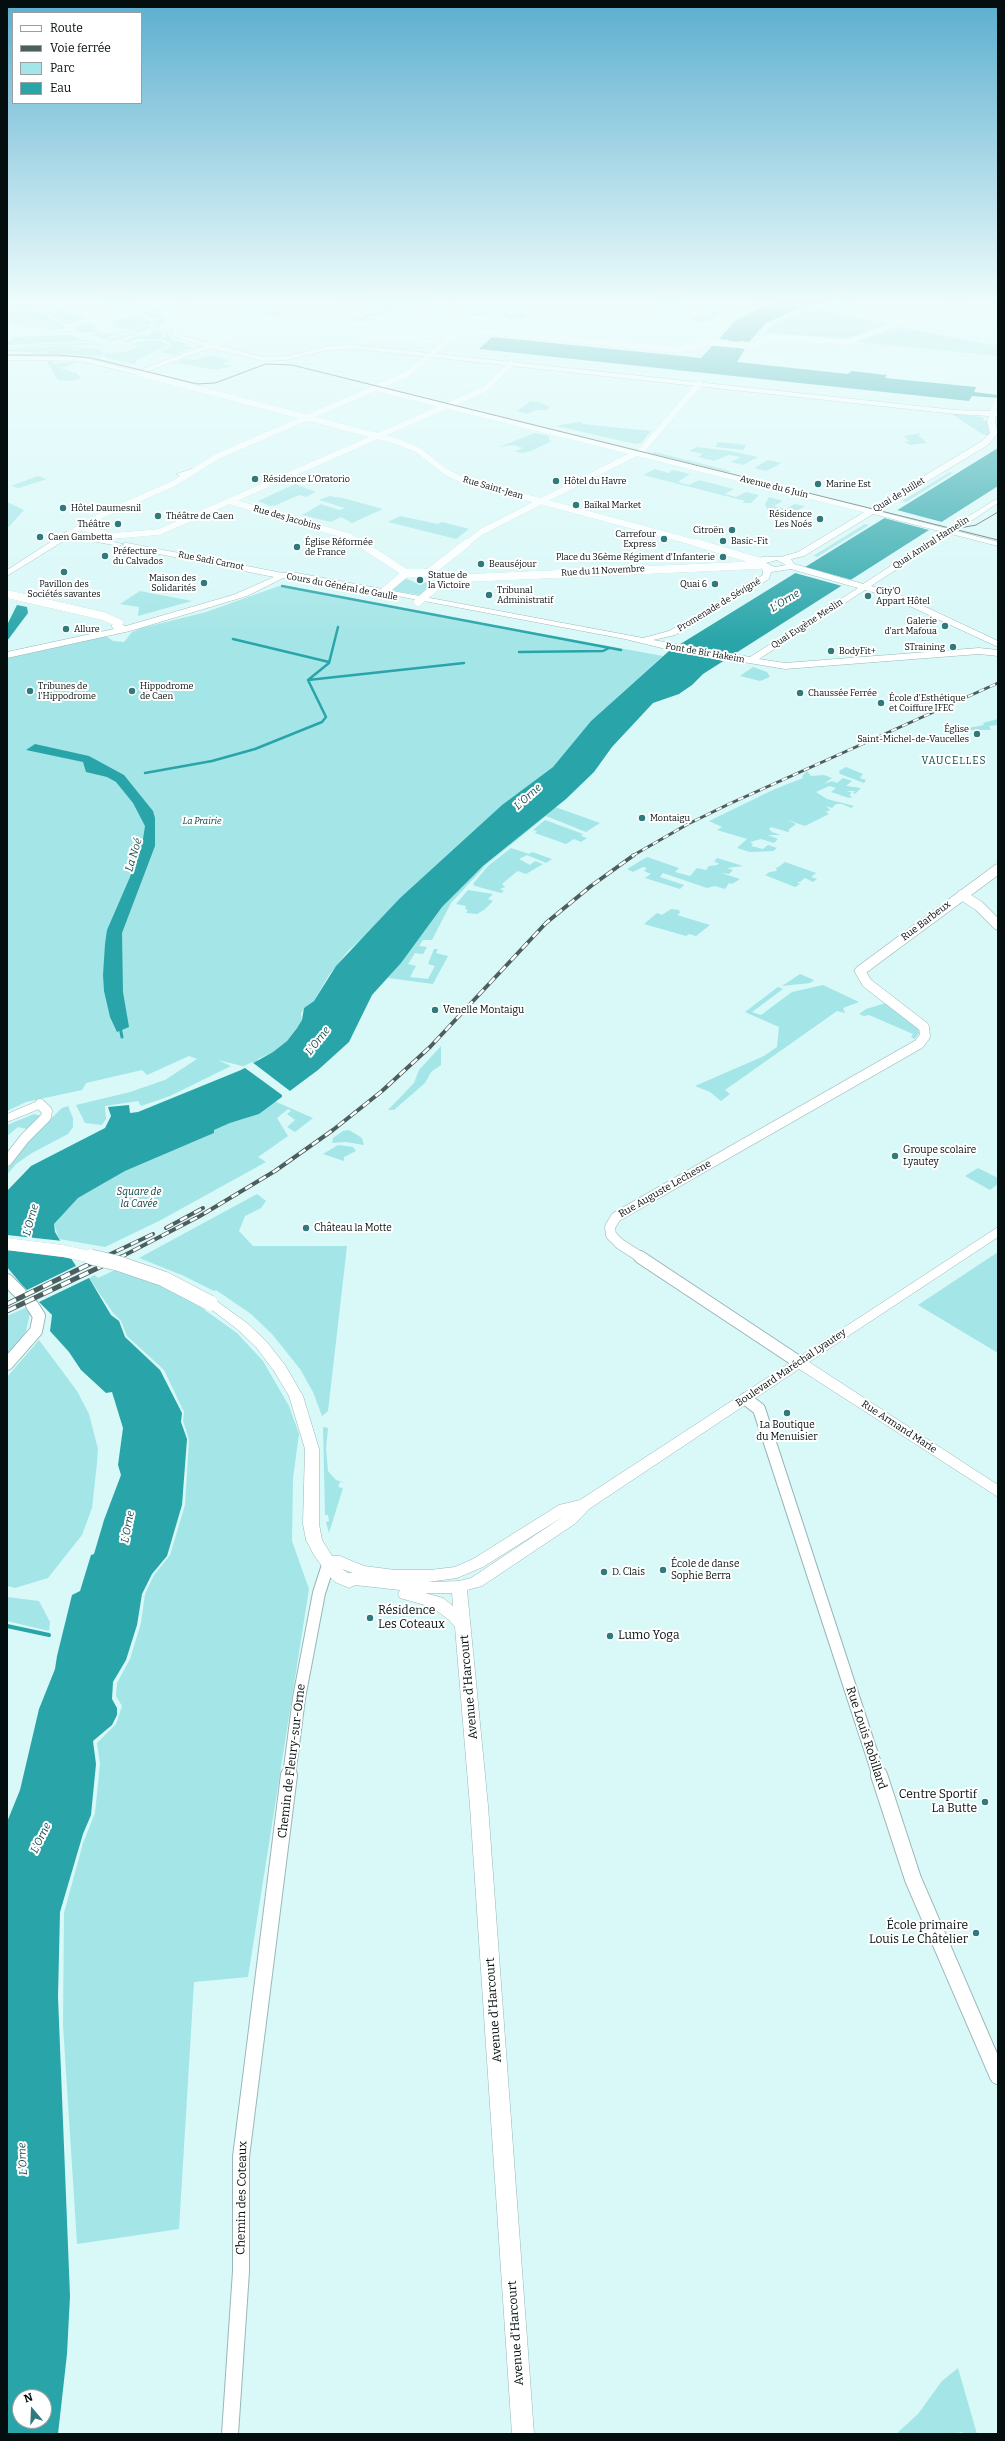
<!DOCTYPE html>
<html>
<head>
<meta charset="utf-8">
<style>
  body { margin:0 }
  #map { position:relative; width:1005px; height:2441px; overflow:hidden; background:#d9f8f8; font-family:Bitter,serif }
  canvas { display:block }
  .frame { position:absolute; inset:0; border:8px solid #050e0f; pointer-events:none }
  .legend { position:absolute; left:12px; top:12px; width:130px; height:92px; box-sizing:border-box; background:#fff; border:1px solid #9b9f9f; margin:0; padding:5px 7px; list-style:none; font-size:12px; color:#050e0f }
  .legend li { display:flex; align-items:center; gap:8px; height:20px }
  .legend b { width:20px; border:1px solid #9b9f9f }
  .north { position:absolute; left:12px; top:2389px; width:40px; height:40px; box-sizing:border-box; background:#fff; border:1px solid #9b9f9f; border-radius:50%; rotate:341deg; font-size:11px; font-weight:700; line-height:16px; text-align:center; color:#050e0f }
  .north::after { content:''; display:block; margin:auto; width:14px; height:18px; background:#307a7c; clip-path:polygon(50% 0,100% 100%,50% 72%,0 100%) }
</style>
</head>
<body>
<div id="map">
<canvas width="1005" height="2441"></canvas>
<div class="frame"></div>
<ul class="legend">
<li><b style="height:5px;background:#fff"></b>Route</li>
<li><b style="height:5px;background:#4d5e5e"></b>Voie ferrée</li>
<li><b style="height:11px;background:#a4e5e7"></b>Parc</li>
<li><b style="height:11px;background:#29a5a9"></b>Eau</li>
</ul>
<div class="north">N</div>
</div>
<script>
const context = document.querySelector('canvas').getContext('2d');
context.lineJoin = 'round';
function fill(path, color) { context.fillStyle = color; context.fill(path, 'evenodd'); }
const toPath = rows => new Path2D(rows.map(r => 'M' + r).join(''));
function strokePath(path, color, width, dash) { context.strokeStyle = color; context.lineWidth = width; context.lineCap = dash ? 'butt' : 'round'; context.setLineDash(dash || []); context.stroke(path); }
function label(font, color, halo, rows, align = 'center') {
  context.font = font + ' Bitter,serif'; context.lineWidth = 4; context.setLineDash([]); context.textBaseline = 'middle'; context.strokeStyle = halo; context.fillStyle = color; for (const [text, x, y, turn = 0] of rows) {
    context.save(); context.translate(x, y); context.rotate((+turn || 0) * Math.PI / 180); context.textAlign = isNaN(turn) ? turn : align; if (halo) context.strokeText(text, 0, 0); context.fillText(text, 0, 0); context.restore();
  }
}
const green = toPath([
  [94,300,109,300,155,313,163,317,165,322,159,326,111,342,108,340,138,332,135,331,149,326,155,327,157,325,154,324,154,321,159,319,148,318,142,313,103,303,105,301],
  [114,300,122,300,152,309,167,305,173,305,176,307,159,313],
  [377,300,444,300,432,302,438,305,454,302,461,305,450,309,433,310,422,304,362,319,367,321,360,322,352,319,379,312,366,305,375,303,372,301],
  [848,300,866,301,850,303,829,311,891,324,841,341,763,333,780,320,800,312],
  [664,301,674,302,678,301,687,305,680,312,651,308],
  [27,303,66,327,58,330,40,330,56,327,23,327,7,322,7,308],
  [83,303,84,304,62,310,86,319,68,325,44,312],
  [257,305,274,305,259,309,287,313,274,316,245,309],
  [495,308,502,312,532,315,511,320,497,312,474,316,469,314,492,311,489,309],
  [720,310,729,313,716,315,727,316,717,316,708,320,711,322,699,322,689,317,701,317,712,312,710,312],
  [136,315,151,321,151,324,105,339,90,334,121,333,130,330,114,327,118,325,107,322],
  [89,323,97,326,95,329,101,332,83,333,75,330,78,329,70,328],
  [898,327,998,346,998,356,856,342],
  [160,330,163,331,162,338,158,339,136,339,128,343,124,341,141,335,151,336,149,333],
  [165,331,174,340,190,345,180,346,193,347,174,355,161,353,163,352,161,351,172,346,171,343,161,339,165,338],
  [70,335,81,338,77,341,83,339,90,341,7,345,7,342,14,337],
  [142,341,161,341,169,345,137,360,135,364,109,359,104,356,105,353,127,352,139,346,131,344],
  [88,343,105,345,18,346,46,344],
  [64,346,92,348,58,349,98,349,104,353,102,355,104,357,43,353,55,349,39,353,7,351,7,349],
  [210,355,230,360,222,364,232,366,214,370,179,363,171,365,185,359,196,360],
  [46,360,55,360,52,364,79,362,60,368,76,373,81,378,71,381,58,380],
  [531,401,539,402,550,407,547,410,536,410,527,414,517,411],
  [950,413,983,417,984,421,988,421,991,432,988,436,982,434],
  [578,422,582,422,582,424,651,431,641,443,635,444,556,426],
  [535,433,549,436,549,440,552,441,531,451,523,453,516,452,515,451,523,448,513,445,499,447],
  [920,433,919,436,927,443,910,445,905,442,909,441,904,436],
  [718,442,746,445,743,450,715,447],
  [697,447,731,451,758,457,743,465,731,462,740,457,729,455,714,461,698,457,703,454,689,451],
  [655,452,731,471,727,473,651,454],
  [768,460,782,463,766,471,754,468],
  [655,469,668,473,673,470,690,474,678,482,689,485,699,480,734,489,725,494,736,497,746,492,759,495,751,503,742,503,745,501,643,475],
  [950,472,953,473,906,502,902,501],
  [38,476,47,479,19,488,11,486],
  [295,484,316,492,306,497,299,495,276,505,270,506,258,501],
  [329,496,343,498,383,509,352,523,341,517,331,522,302,515,321,504,339,510,345,508,319,500],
  [769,497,783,501,774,506,785,509,795,504,805,506,790,515,767,509,765,504],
  [7,502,24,510,7,529],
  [400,516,438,524,442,522,469,529,456,539,388,522],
  [865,524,869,525,817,557,813,556],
  [405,578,416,583,435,582,420,595,390,590],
  [279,586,663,656,591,721,553,767,502,805,400,898,367,934,348,951,329,975,314,1001,304,1008,301,1014,302,1020,298,1026,287,1041,273,1052,258,1059,257,1063,246,1067,218,1060,231,1066,170,1096,141,1106,138,1101,105,1106,106,1119,102,1125,85,1123,76,1105,130,1092,165,1080,197,1059,189,1056,147,1075,142,1070,86,1083,82,1090,26,1102,7,1111,7,658,106,636,113,641,124,642,132,632,142,628,206,612],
  [140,591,192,601,138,616,139,607,120,604],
  [753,667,767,672,770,677,760,681,740,676],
  [998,719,998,725,989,726,991,730,958,730,984,725,983,723],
  [846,767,863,774,860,778,866,780,864,783,840,774,839,771],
  [807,771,811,776,824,775,832,778,824,784,832,781,837,783,843,778,852,781,846,786,861,788,855,794,853,793,855,791,847,791,852,793,849,795,852,797,849,798,831,792,836,788,829,786,816,792,827,799,854,806,851,808,842,804,836,804,832,808,826,806,830,810,826,812,829,814,805,826,785,819,796,824,788,830,790,831,788,832,771,827,769,829,772,832,781,835,768,835,778,839,774,843,761,839,750,842,753,844,751,846,763,849,768,845,777,848,773,851,750,852,737,848,747,839,717,830,722,827,709,821,775,789,803,778,802,776],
  [555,807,600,823,586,832,546,816,486,865,451,903,432,940,423,940,419,946,427,947,423,954,415,953,408,964,416,966,410,977,428,979,435,966,428,964,434,949,438,949,436,953,448,956,433,984,388,978,436,913,472,876],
  [545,820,583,834,581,836,587,838,581,842,574,839,566,844,535,833,537,831,533,830],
  [511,848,529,854,532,852,552,859,546,863,527,855,519,859,530,865,535,861,543,864,526,874,518,871,515,873,502,884,505,887,500,889,504,891,501,893,475,886,473,884,488,866],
  [647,857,679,868,675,872,690,876,697,868,706,870,709,866,717,865,719,863,714,862,717,858,743,866,727,868,733,870,729,874,721,873,740,879,732,884,729,883,725,889,715,886,707,888,663,873,660,877,684,885,680,889,645,878,651,874,644,871,647,868,643,867,633,872,627,869],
  [785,862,816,873,811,877,817,879,813,882,805,878,800,882,797,882,800,884,795,887,765,875,770,872,776,871,777,870,775,867,777,868],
  [468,890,493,894,488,899,493,901,484,910,477,914,466,913,468,910,465,909,466,906,456,904],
  [671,909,679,910,680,913,677,915,710,925,696,936,689,934,686,936,644,924,657,913,662,915],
  [800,974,814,980,810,983,782,986],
  [823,985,859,1002,843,1008,845,1013,837,1011,725,1090,730,1094,721,1101,710,1092,695,1086,764,1056,777,1047,779,1027,745,1012,778,987,783,989,752,1012,761,1015,792,992],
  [886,1003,918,1028,919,1033,915,1039,911,1037,913,1034,869,1015,864,1016,859,1014,866,1009],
  [441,1046,441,1065,431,1072,425,1083,394,1110,388,1110,414,1083,419,1070],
  [274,1101,313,1118,295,1132,287,1127,295,1120,287,1114,291,1111,288,1109,277,1118,288,1136,258,1157,266,1162,159,1221,105,1247,59,1239,54,1224,78,1198,125,1171,214,1133,214,1130,230,1123,259,1114],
  [68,1106,73,1118,73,1127,68,1134,32,1153,16,1164,7,1175,7,1169,31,1138,62,1108],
  [34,1114,41,1116,27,1129,18,1127,7,1136,7,1125],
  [349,1130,362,1138,364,1145,346,1142,332,1143,333,1138,343,1131],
  [338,1145,353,1147,356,1151,344,1157,344,1161,323,1154],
  [978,1168,998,1178,998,1184,990,1190,965,1176],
  [257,1194,266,1201,261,1208,245,1216,239,1231,253,1246,347,1246,328,1411,322,1416,313,1392,300,1369,272,1334,251,1314,216,1290,214,1291,184,1276,139,1258],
  [998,1252,998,1353,918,1305],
  [117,1269,157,1283,192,1301,237,1333,263,1361,289,1406,299,1434,293,1478,292,1541,309,1589,248,1977,194,1982,179,2229,77,2244,63,2025,64,1913,83,1843,95,1813,100,1764,97,1743,116,1724,122,1706,116,1696,117,1683,130,1659,141,1623,145,1594,154,1575,170,1555,185,1505,189,1440,183,1421,184,1412,164,1370,127,1336,121,1321,113,1313,89,1278,95,1275,98,1278],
  [25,1308,30,1313,26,1331,7,1359,7,1316],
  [39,1340,77,1391,89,1414,98,1449,97,1463,92,1508,82,1535,48,1578,15,1588,7,1586,7,1377],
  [323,1427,328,1428,326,1449,328,1471,336,1480,345,1483,340,1482,338,1487,343,1488,329,1533,326,1522,329,1521,328,1515,325,1515],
  [7,1597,39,1601,50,1622,49,1631,7,1621],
  [958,2368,977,2434,963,2434,962,2432,953,2434,896,2434,918,2414,942,2381]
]);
const water = toPath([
  [785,300,837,300,797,309,766,323,749,342,740,341,734,347,745,349,737,362,848,374,852,371,887,375,885,378,976,387,974,392,998,395,998,398,972,396,969,401,479,349,492,337,701,358,712,346,724,346,729,340,719,339,735,321,765,306],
  [998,448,998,486,703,674,692,685,679,694,653,703,612,747,594,772,566,799,483,866,442,907,401,963,372,995,349,1042,318,1070,259,1114,230,1123,214,1130,214,1133,125,1171,78,1198,54,1224,55,1232,65,1249,76,1266,89,1278,111,1315,119,1321,125,1337,160,1370,182,1413,181,1422,187,1439,182,1505,167,1556,152,1574,142,1594,137,1625,126,1660,113,1682,112,1699,117,1708,117,1715,112,1725,93,1741,96,1764,91,1815,83,1834,60,1912,58,1997,70,2296,67,2354,58,2434,7,2434,7,1822,20,1790,39,1709,55,1669,57,1656,72,1595,80,1591,91,1555,94,1554,104,1520,121,1475,118,1465,123,1428,112,1392,106,1393,81,1370,69,1352,50,1331,52,1315,22,1285,7,1267,7,1191,31,1166,105,1128,111,1116,108,1107,129,1105,130,1113,138,1112,241,1070,273,1052,287,1041,297,1028,302,1020,304,1008,314,1001,336,966,400,898,502,805,553,767,591,721,669,651],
  [20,2397,44,2397,44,2421,20,2421],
  [17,605,27,607,28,613,7,641,7,625],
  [35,744,89,756,124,775,153,811,155,818,155,846,122,933,123,992,129,1027,117,1032,110,1017,104,991,103,975,105,944,107,930,130,877,143,839,145,826,133,803,116,782,107,777,86,772,83,762,26,750]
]);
const pier = toPath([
  [897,510,942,522,929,530,884,518],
  [805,567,852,580,842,586,795,573],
  [680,644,735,654,726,661,669,651],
  [252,1062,290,1091,294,1091,282,1099,282,1095,245,1068,240,1068],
  [7,1235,63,1241,67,1248,58,1255,7,1250],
  [78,1265,91,1277,37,1303,25,1291]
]);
const streamFar2 = toPath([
  [282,586,621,650],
  [233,639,329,662],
  [519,652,603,651,609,648],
  [308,680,464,663],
  [145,773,212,761,255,749,322,722,326,717,308,680,329,663,338,627]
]);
const streamFar1 = toPath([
  [120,1027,122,1037]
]);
const stream = toPath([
  [7,1626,49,1635]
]);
const tertiaryFar4 = toPath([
  [364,339,491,332,679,350,702,344,731,317,772,300],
  [705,342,750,346,770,336,846,342,966,300],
  [209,346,259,325,369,300],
  [138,373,396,441,418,450,446,472,462,480,700,544],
  [375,388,871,511],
  [995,406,998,400],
  [229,501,351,537,361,544],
  [81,527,112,536,159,532,485,389,511,364],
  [69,534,102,515,173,484,218,456,408,374,456,333],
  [466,544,481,532,642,450,699,384]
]);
const tertiaryFar3 = toPath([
  [360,543,406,573],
  [697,543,761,562],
  [424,573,430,572,467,543],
  [7,594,103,616,119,623],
  [380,595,406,573,424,573,445,579,760,565],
  [418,602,445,579]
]);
const tertiaryFar2 = toPath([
  [962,895,979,906,998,925],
  [7,1161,25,1138,46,1117,47,1111,40,1104],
  [642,1258,620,1244,611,1235,610,1227,616,1217,919,1044,925,1036,924,1027,867,983,860,971,998,869]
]);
const tertiaryFar1 = toPath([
  [640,1257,800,1363],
  [7,1280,20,1293],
  [7,1364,36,1331,39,1316,32,1305],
  [746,1399,759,1409,879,1776],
  [289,1776,299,1698,319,1593,329,1562]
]);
const tertiary = toPath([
  [879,1775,913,1879,998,2076],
  [230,2434,241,2271,241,2157,289,1775]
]);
const secondary = toPath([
  [173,300,180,300,186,304,190,300,197,300,189,308,177,329,179,335,263,357,287,356,328,346,355,345,955,410,990,411,992,407,996,407,998,416,996,416,995,421,998,433,988,445,878,511,948,529,998,498,998,503,956,531,998,542,998,546,951,534,871,586,896,593,998,641,998,647,890,597,865,590,759,659,785,663,979,648,998,650,998,656,979,654,785,669,666,649,625,639,297,577,283,578,247,596,130,631,7,658,7,652,114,629,111,626,115,623,126,626,233,595,274,577,124,547,124,543,127,543,283,573,297,573,643,638,669,631,763,575,762,568,757,564,762,557,781,557,798,552,982,441,990,433,987,421,989,416,955,414,355,349,328,350,287,360,263,361,210,348,138,375,81,361,7,360,7,356,81,357,137,371,203,346,173,336,171,329,183,307,173,300],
  [873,514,943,532,863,584,794,564,791,559,804,556,873,514],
  [777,560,786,565,775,567,766,563,777,560],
  [791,569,858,588,750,657,653,640,675,635,769,579,771,572,791,569],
  [192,469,195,469,195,473,180,476,176,474,192,469],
  [66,532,123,544,119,546,70,537,7,576,7,570,66,532],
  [40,1100,46,1104,44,1107,7,1122,7,1114,40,1100],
  [998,1227,998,1237,809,1362,998,1485,998,1497,799,1369,589,1509,576,1523,482,1586,467,1590,488,1806,534,2434,512,2434,470,1806,455,1627,449,1620,432,1607,400,1598,398,1594,400,1590,355,1585,349,1588,335,1582,329,1576,314,1555,306,1540,303,1524,305,1449,289,1396,274,1371,256,1347,237,1329,203,1303,210,1299,215,1300,247,1323,266,1341,285,1365,303,1396,319,1449,319,1524,322,1540,332,1556,340,1556,364,1566,395,1570,430,1570,455,1567,473,1559,559,1505,580,1500,998,1227],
  [564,1516,471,1578,459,1581,432,1582,428,1582,457,1578,483,1567,564,1516],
  [342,1569,353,1573,348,1573,342,1569],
  [425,1593,452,1593,453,1606,443,1598,425,1593]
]);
const tram = toPath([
  [7,355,57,355,92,358,197,384,215,383,266,364,292,365,998,540],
  [960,528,976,525,998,512]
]);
const railFar2 = toPath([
  [632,856,688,824,729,804,998,683]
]);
const railFar1 = toPath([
  [166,1228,203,1208],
  [102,1258,153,1234],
  [119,1258,200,1216,275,1171,333,1130,382,1091,430,1047,546,923,591,886,634,855]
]);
const rail = toPath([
  [7,1304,104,1257],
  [7,1311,121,1257]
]);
const secondaryBridgeFar1 = toPath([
  [7,1244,63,1251,96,1258]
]);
const secondaryBridge = toPath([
  [91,1257,117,1263,164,1279,210,1303]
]);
const markers = [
  [255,479,4,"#307a7c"],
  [556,481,4,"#307a7c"],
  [818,484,4,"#307a7c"],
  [576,505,4,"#307a7c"],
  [63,508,4,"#307a7c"],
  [158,516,4,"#307a7c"],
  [820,519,4,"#307a7c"],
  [118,524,4,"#307a7c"],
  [732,530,4,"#307a7c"],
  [40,537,4,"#307a7c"],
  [664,539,4,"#307a7c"],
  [723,541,4,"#307a7c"],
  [297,547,4,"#307a7c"],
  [105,556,4,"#307a7c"],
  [723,557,4,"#307a7c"],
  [481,564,4,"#307a7c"],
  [64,572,4,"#307a7c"],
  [420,580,4,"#307a7c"],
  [204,583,4,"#307a7c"],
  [715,584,4,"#307a7c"],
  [489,595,4,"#307a7c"],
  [868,596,4,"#307a7c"],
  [945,626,4,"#307a7c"],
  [66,629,4,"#307a7c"],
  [953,647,4,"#307a7c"],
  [831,651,4,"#307a7c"],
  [30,691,4,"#307a7c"],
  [132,691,4,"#307a7c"],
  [800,693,4,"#307a7c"],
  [881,703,4,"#307a7c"],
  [977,734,4,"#307a7c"],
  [642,818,4,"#307a7c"],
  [435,1010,4,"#307a7c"],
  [895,1156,4,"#307a7c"],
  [306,1228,4,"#307a7c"],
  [787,1413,4,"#307a7c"],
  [663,1570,4,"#307a7c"],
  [604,1572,4,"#307a7c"],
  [370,1618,4,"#307a7c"],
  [610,1636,4,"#307a7c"],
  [985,1802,4,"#307a7c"],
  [976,1933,4,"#307a7c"]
];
const farPoinames = [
  ["Résidence L'Oratorio",263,479],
  ["Hôtel du Havre",564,481],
  ["Marine Est",826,484],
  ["Baïkal Market",584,505],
  ["Hôtel Daumesnil",71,508],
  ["Résidence",812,514,"right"],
  ["Les Noés",812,524,"right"],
  ["Théâtre de Caen",166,516],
  ["Théâtre",110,524,"right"],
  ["Citroën",724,530,"right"],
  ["Carrefour",656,534,"right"],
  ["Express",656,544,"right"],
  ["Caen Gambetta",48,537],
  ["Basic-Fit",731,541],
  ["Église Réformée",305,542],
  ["de France",305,552],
  ["Préfecture",113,551],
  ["du Calvados",113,561],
  ["Place du 36ème Régiment d'Infanterie",715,557,"right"],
  ["Beauséjour",489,564],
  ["Statue de",428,575],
  ["la Victoire",428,585],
  ["Maison des",196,578,"right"],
  ["Solidarités",196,588,"right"],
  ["Pavillon des",64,584,"center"],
  ["Sociétés savantes",64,594,"center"],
  ["Quai 6",707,584,"right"],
  ["Tribunal",497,590],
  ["Administratif",497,600],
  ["City'O",876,591],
  ["Appart Hôtel",876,601],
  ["Galerie",937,621,"right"],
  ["d'art Mafoua",937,631,"right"],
  ["Allure",74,629],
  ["STraining",945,647,"right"],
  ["BodyFit+",839,651],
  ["Tribunes de",38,686],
  ["l'Hippodrome",38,696],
  ["Hippodrome",140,686],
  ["de Caen",140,696],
  ["Chaussée Ferrée",808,693],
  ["École d'Esthétique",889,698],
  ["et Coiffure IFEC",889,708],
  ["Église",969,729,"right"],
  ["Saint-Michel-de-Vaucelles",969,739,"right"],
  ["Montaigu",650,818]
];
const farStreetnames = [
  ["Avenue du 6 Juin",774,487,14],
  ["Rue Saint-Jean",493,488,16],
  ["Quai de Juillet",899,495,-31],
  ["Rue des Jacobins",287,518,16],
  ["Quai Amiral Hamelin",931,543,-33],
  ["Rue Sadi Carnot",211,561,11],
  ["Rue du 11 Novembre",603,571,-3],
  ["Cours du Général de Gaulle",342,587,11],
  ["Promenade de Sévigné",719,605,-31],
  ["Quai Eugène Meslin",807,624,-33],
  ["Pont de Bir Hakeim",705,653,10]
];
const farParknames = [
  ["La Prairie",202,821]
];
const farQuarternames = [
  ["VAUCELLES",954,761]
];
const streetNames = [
  ["Rue Barbeux",926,921,-37],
  ["Rue Auguste Lechesne",665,1189,-30],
  ["Boulevard Maréchal Lyautey",791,1368,-34],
  ["Rue Armand Marie",899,1427,33]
];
const poiNames = [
  ["Venelle Montaigu",443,1010],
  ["Groupe scolaire",903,1150],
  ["Lyautey",903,1162],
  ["Château la Motte",314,1228],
  ["La Boutique",787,1425,"center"],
  ["du Menuisier",787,1437,"center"],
  ["École de danse",671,1564],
  ["Sophie Berra",671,1576],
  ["D. Clais",612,1572]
];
const parkNames = [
  ["Square de",139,1192],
  ["la Cavée",139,1204]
];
const waterNames = [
  ["L'Orne",785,601,-32],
  ["L'Orne",528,797,-42],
  ["La Noé",134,855,-73],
  ["L'Orne",318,1041,-52],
  ["L'Orne",31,1220,-75],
  ["L'Orne",128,1527,-79],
  ["L'Orne",41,1838,-64],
  ["L'Orne",23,2159,-93]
];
const nearPoinames = [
  ["Résidence",378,1611],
  ["Les Coteaux",378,1625],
  ["Lumo Yoga",618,1636],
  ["Centre Sportif",977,1795,"right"],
  ["La Butte",977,1809,"right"],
  ["École primaire",968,1926,"right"],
  ["Louis Le Châtelier",968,1940,"right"]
];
const nearStreetnames = [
  ["Avenue d'Harcourt",469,1687,-95],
  ["Rue Louis Robillard",866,1738,72],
  ["Chemin de Fleury-sur-Orne",292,1761,-83],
  ["Avenue d'Harcourt",494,2010,-94],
  ["Chemin des Coteaux",242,2198,-89],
  ["Avenue d'Harcourt",516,2333,-94]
];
fill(green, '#a4e5e7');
fill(water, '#29a5a9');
fill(pier, '#d9f8f8');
strokePath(streamFar2, '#29a5a9', 2.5);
strokePath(streamFar1, '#29a5a9', 3);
strokePath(stream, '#29a5a9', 4);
strokePath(tertiaryFar4, '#9ab6b7', 6);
strokePath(tertiaryFar3, '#9ab6b7', 8);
strokePath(tertiaryFar2, '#9ab6b7', 11);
strokePath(tertiaryFar1, '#9ab6b7', 14);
strokePath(tertiary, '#9ab6b7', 18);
strokePath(secondary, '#9ab6b7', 1);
strokePath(tertiaryFar4, '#fff', 6);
strokePath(tertiaryFar3, '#fff', 8);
strokePath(tertiaryFar2, '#fff', 10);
strokePath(tertiaryFar1, '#fff', 12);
strokePath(tertiary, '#fff', 16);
fill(secondary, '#fff');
strokePath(tram, '#4d5e5e', 1);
strokePath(railFar2, '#4d5e5e', 3);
strokePath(railFar1, '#4d5e5e', 4);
strokePath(rail, '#4d5e5e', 5);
strokePath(railFar2, '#fff', 2, [6]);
strokePath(railFar1, '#fff', 2.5, [8]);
strokePath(rail, '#fff', 3.5, [10]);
strokePath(secondaryBridgeFar1, '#9ab6b7', 12, []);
strokePath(secondaryBridge, '#9ab6b7', 16, []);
strokePath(secondaryBridgeFar1, '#fff', 12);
strokePath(secondaryBridge, '#fff', 15);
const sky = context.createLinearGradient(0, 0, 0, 642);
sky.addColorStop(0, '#5baecf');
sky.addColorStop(0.47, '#eefcfc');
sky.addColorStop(1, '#eefcfc00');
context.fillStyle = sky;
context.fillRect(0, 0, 1005, 642);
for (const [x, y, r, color] of markers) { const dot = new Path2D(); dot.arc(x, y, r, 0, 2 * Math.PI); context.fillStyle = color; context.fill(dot); strokePath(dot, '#fff', 1.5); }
label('9px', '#050e0f', '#fff', farPoinames, 'left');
label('9px', '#050e0f', '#fff', farStreetnames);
label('italic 9px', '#0c4244', '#fff', farParknames);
context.letterSpacing = '1px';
label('10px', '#07494b', '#fff', farQuarternames);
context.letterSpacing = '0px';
label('10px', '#050e0f', '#fff', streetNames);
label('10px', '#050e0f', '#fff', poiNames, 'left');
label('italic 10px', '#0c4244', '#fff', parkNames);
label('italic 11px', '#1d4f51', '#fff', waterNames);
label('12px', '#050e0f', '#fff', nearPoinames, 'left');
label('12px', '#050e0f', '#fff', nearStreetnames);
</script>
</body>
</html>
